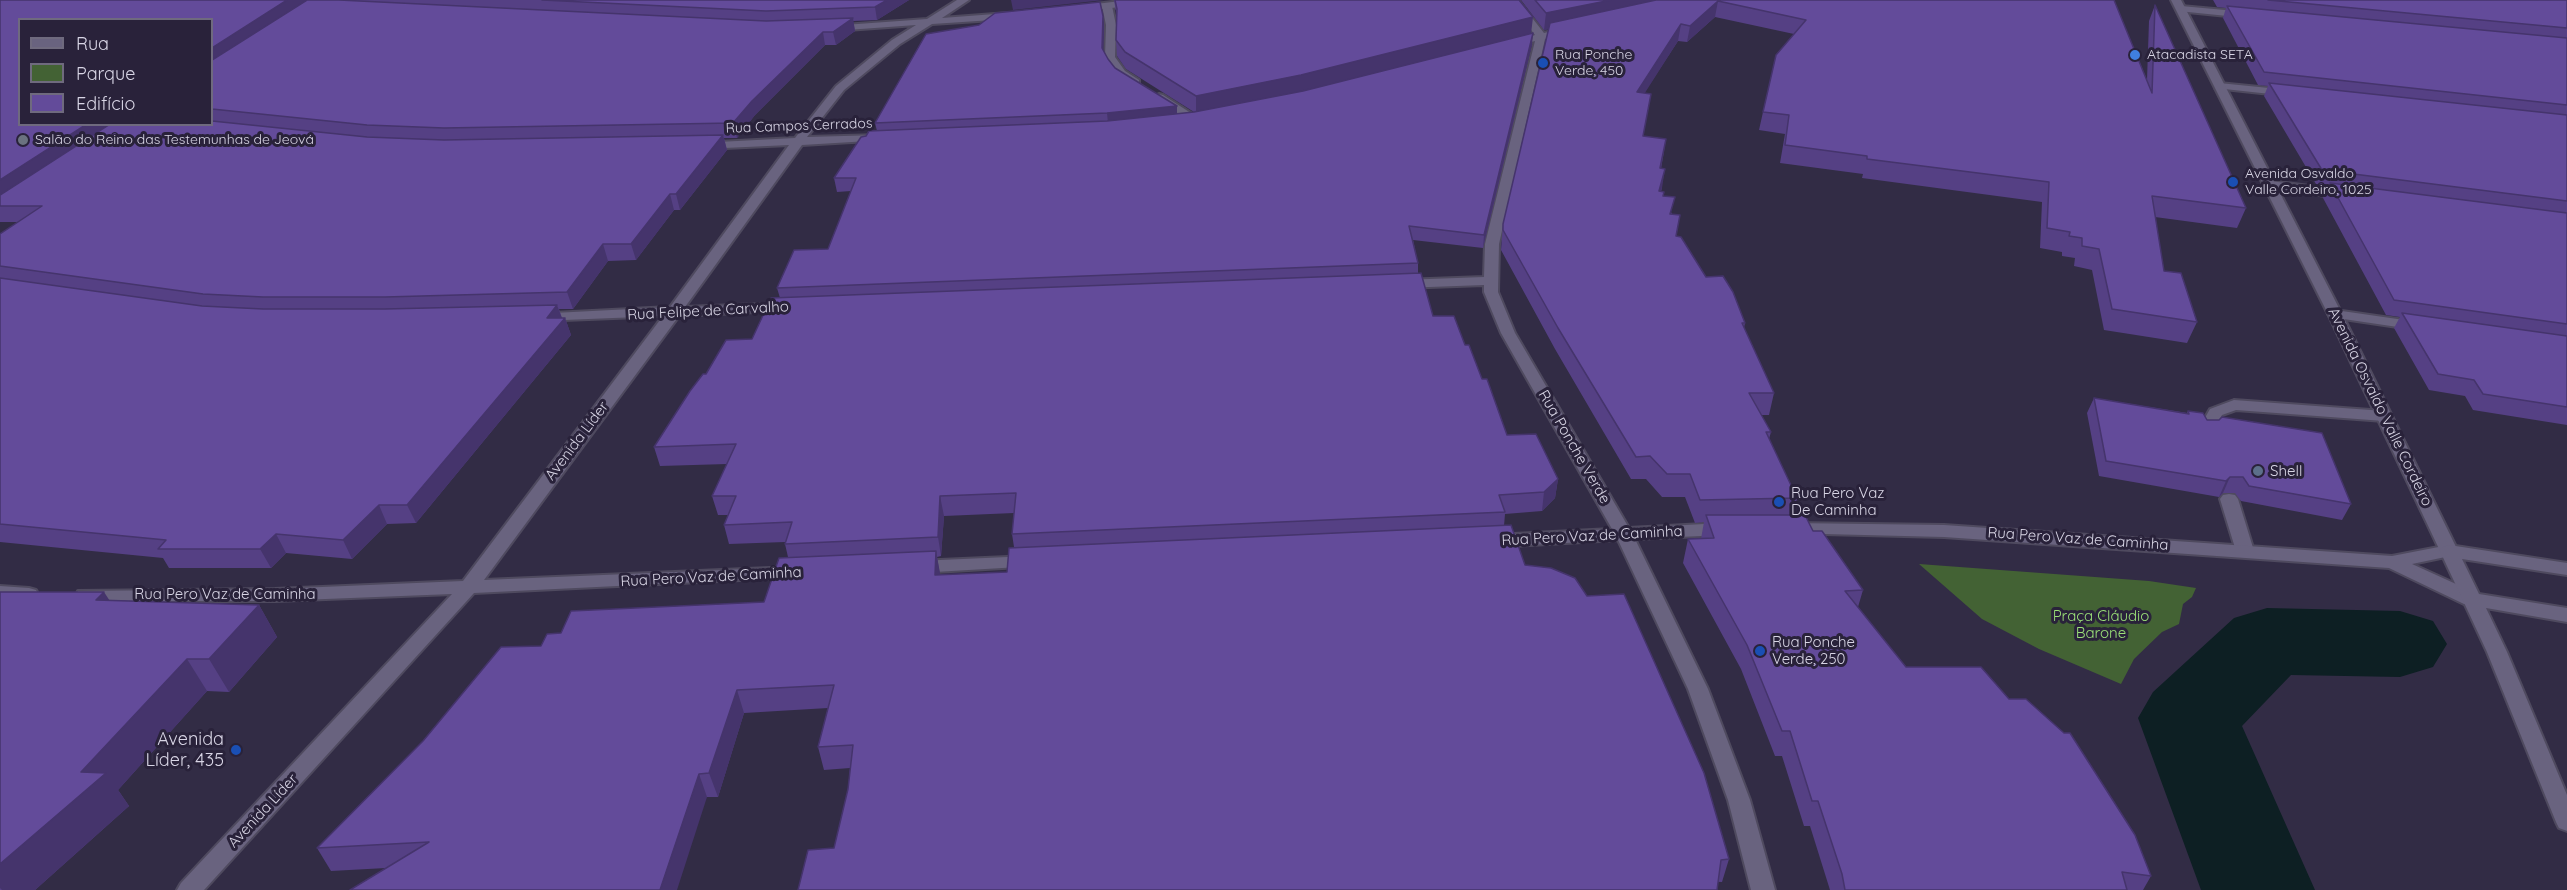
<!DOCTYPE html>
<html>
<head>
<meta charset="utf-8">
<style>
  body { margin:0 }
  #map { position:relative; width:2567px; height:890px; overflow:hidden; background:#322c45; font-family:Quicksand,sans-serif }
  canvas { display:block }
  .legend { position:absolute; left:18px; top:18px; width:195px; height:108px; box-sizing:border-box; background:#29223a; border:2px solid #6f6a7e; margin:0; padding:8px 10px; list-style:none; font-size:18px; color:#d8d5e5 }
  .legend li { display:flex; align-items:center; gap:12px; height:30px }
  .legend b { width:30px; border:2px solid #6f6a7e }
</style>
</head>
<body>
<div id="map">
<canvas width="2567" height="890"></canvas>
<ul class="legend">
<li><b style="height:8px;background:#69637f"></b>Rua</li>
<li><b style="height:16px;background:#436234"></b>Parque</li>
<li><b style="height:16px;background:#634b9a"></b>Edifício</li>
</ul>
</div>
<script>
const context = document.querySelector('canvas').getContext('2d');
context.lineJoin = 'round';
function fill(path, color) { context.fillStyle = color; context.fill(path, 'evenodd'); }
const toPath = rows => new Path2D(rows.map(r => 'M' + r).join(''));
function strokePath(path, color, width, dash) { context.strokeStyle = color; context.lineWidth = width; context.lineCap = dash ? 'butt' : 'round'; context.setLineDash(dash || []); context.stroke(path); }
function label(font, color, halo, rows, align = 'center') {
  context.font = font + ' Quicksand,sans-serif'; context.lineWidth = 6; context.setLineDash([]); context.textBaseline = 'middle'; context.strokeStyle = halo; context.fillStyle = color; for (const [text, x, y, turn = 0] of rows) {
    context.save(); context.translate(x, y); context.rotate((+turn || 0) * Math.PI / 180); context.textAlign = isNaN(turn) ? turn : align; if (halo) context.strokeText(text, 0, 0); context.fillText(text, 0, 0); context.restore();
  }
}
const green = toPath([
  [1919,564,2149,581,2196,588,2192,597,2183,604,2179,624,2162,632,2134,659,2121,684,2039,649,1982,619]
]);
const river = toPath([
  [2267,608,2400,611,2433,621,2447,644,2433,667,2400,677,2291,675,2242,726,2315,890,2201,890,2138,718,2153,692,2234,618,2267,608]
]);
const service = toPath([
  [1107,3,1112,6,1116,25,1115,57,1125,71,1139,80,1139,84,1131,84,1117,75,1105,57,1106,25,1102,6,1107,3],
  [1159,94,1163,95,1200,119,1194,122,1190,121,1155,99,1154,97,1159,94],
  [2234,400,2384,411,2392,416,2384,421,2236,410,2222,415,2212,433,2200,433,2198,430,2210,409,2234,400],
  [2229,494,2235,495,2238,499,2254,551,2251,555,2245,557,2239,555,2236,551,2220,499,2223,495,2229,494]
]);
const minor = toPath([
  [957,0,969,0,942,18,1008,13,1013,16,1008,19,932,24,900,44,844,90,807,137,881,135,885,136,885,140,802,145,685,307,789,303,796,307,794,310,679,316,484,580,794,567,801,569,803,573,801,577,474,593,204,890,177,890,181,883,452,594,275,601,85,601,78,599,76,595,78,591,275,589,463,581,663,316,539,321,534,320,532,317,534,314,670,307,789,145,703,149,699,147,699,143,795,138,836,86,892,40,916,25,833,31,828,28,830,26,927,19,957,0],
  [1129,0,1157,0,1152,3,1079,12,1074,9,1079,6,1129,0],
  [1508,0,1518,0,1544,33,1569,27,1574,30,1545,39,1499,244,1498,292,1515,333,1629,528,1723,523,1729,525,1732,529,1729,533,1723,535,1635,539,1708,689,1750,800,1775,890,1751,890,1728,800,1688,689,1618,540,1494,547,1488,545,1485,541,1488,537,1494,535,1612,529,1501,333,1484,292,1484,285,1402,288,1395,284,1402,280,1484,277,1485,244,1535,41,1512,47,1507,44,1535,35,1508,0],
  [2181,6,2247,12,2252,15,2247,18,2178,11,2176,9,2181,6],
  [2219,83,2289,90,2294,93,2289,96,2215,88,2215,84,2219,83],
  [2270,181,2349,191,2355,195,2349,199,2266,188,2264,185,2266,182,2270,181],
  [2335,310,2418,322,2425,326,2418,330,2330,317,2328,314,2330,311,2335,310],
  [1790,523,1944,525,2392,556,2449,545,2455,547,2458,551,2455,555,2412,564,2478,594,2480,599,2478,604,2471,605,2464,604,2389,568,1944,537,1784,533,1781,529,1784,525,1790,523],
  [1030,556,1036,558,1039,562,1036,566,918,573,911,571,909,567,911,563,918,561,1030,556],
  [0,586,29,588,36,590,38,594,36,598,29,600,0,598,0,586]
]);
const tertiary = toPath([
  [2171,0,2181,0,2342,314,2458,551,2455,555,2449,557,2443,555,2440,551,2328,314,2171,0]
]);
const secondary = toPath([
  [2449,545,2567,563,2567,575,2462,559,2479,594,2567,608,2567,622,2486,608,2507,652,2567,795,2567,831,2559,828,2556,822,2487,652,2440,551,2443,547,2449,545]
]);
const wall = toPath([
  [0,0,909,0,877,20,853,21,855,31,836,45,825,45,755,115,737,138,724,138,727,150,680,210,674,210,636,260,608,261,573,309,559,309,562,318,565,318,571,335,416,523,387,524,352,559,286,553,271,568,169,568,163,558,0,542,0,234,19,222,0,222],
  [212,20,212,124,20,124],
  [1114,0,1519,0,1531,33,1532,44,1483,248,1413,240,1418,263,1418,273,1433,316,1465,345,1482,379,1507,435,1558,479,1555,498,1542,511,1505,514,1504,526,1525,565,1729,859,1722,882,834,848,848,789,850,768,824,770,818,747,828,708,744,713,718,797,707,797,386,868,331,871,317,848,541,646,561,633,764,602,788,557,785,544,785,542,729,544,724,525,728,515,718,515,712,496,727,464,660,466,654,447,706,374,752,339,780,298,777,288,828,249,851,191,837,192,834,178,866,136,877,131,875,123,1104,25,1103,50,1108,59,1115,68,1177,114,1194,112,1126,69,1117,56,1116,40,1117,18],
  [1014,513,1012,534,1014,547,1007,572,940,575,937,557,941,556,944,516],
  [1521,0,2114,0,2147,80,2149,21,2155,5,2246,208,2237,228,2155,217,2164,271,2197,322,2187,343,2104,330,2092,270,2074,266,2075,258,2062,256,2062,252,2040,248,2042,202,1862,178,1863,174,1780,163,1785,134,1759,130,1763,112,1794,34,1715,17,1687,42,1678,41,1644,93,1644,136,1666,139,1661,169,1662,188,1661,191,1672,214,1677,236,1706,277,1745,323,1744,328,1774,393,1769,415,1761,415,1771,432,1769,439,1797,498,1793,515,1813,531,1863,590,1858,607,1906,667,2151,876,2143,890,1830,890,1810,826,1804,826,1782,756,1775,756,1741,669,1683,563,1688,539,1701,539,1704,522,1695,523,1685,497,1662,497,1646,479,1631,479,1555,349,1501,250,1503,224,1549,29,1544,30],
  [2213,0,2567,0,2567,425,2473,410,2465,396,2429,390,2394,328,2400,317,2386,315,2323,198,2329,186,2316,184,2264,96,2268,86,2258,85,2223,18,2226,8,2217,7],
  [2094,398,2187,413,2188,411,2207,420,2351,504,2342,520,2241,501,2235,493,2223,493,2219,497,2099,476,2087,413],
  [0,592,109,600,259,605,277,637,229,692,207,691,118,790,129,806,35,890,0,890]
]);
const shadedWall = toPath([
  [287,0,312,0,212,66,212,48],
  [887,0,909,0,877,20,875,7],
  [1011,0,1104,0,1013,10],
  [1611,0,1660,0,1643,9,1544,30,1546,13],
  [1718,1,1715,17,1687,42,1690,26],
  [1103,16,1104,25,1103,57,1102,48],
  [1533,17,1531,34,1300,93,1196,113,1196,96],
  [853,18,855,31,836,45,833,32],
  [1681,24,1678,41,1634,110,1637,92],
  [823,32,825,45,755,115,737,138,733,123,752,101],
  [1533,33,1532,44,1483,248,1484,235],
  [1177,106,1177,116,1108,123,1107,113],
  [87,124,117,124,0,201,0,180],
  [723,135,727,150,680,210,676,194],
  [1665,169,1662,188,1655,210,1659,191],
  [670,194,674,210,636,260,631,244],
  [603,244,608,261,573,309,567,292],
  [557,305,563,321,565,318,571,335,416,523,407,505],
  [2230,477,2223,493,2219,497,2226,481],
  [1558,479,1555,498,1542,511,1544,492],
  [940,496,944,516,941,556,938,537],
  [379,505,387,524,352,559,343,540],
  [276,534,286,553,271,568,260,549],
  [936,551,940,573,939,598,935,575],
  [104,592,125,624,96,600],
  [259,605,277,637,229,692,209,659],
  [187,659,207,691,118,790,129,806,35,890,2,890,0,888,0,864,81,772],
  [737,690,744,713,718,797,709,773],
  [699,774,707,797,677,890,660,890]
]);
const building = toPath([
  [0,0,287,0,212,48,212,20,20,20,20,124,87,124,0,180,0,0],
  [307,0,339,0,766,21,853,18,833,32,823,32,752,101,733,123,444,128,367,125,212,109,212,60,307,0],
  [542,0,887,0,875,7,766,11,542,0],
  [1115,0,1519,0,1533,17,1301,75,1196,96,1125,52,1116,40,1117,9,1115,0],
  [1535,0,1611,0,1546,13,1535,0],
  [1656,0,2114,0,2152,93,2155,5,2246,208,2152,196,2164,271,2181,273,2197,322,2112,309,2099,249,2082,246,2082,238,2069,236,2070,232,2047,228,2049,182,1867,159,1867,156,1785,145,1789,115,1763,112,1776,55,1806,20,1718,1,1690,26,1681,24,1637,92,1651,94,1643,136,1666,139,1660,168,1665,169,1659,191,1664,192,1663,196,1675,197,1670,214,1680,215,1676,236,1681,237,1706,277,1723,276,1733,292,1745,323,1742,323,1774,393,1749,393,1771,432,1766,432,1797,498,1700,500,1690,474,1667,474,1650,456,1636,457,1558,328,1503,230,1503,224,1550,23,1656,0],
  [2268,0,2567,0,2567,28,2268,0],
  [1100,2,1103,16,1102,48,1108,59,1115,68,1177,106,1107,113,875,123,926,34,979,25,995,13,1100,2],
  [2227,6,2567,38,2567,105,2264,72,2227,6],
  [1533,33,1484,235,1409,226,1418,263,777,288,794,250,828,249,856,178,834,178,861,137,866,136,869,131,1107,121,1194,112,1303,91,1533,33],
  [2269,83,2567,115,2567,201,2322,170,2269,83],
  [212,121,367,137,444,140,723,135,676,194,670,194,631,244,603,244,567,292,385,297,263,297,203,294,0,266,0,234,42,206,0,206,0,195,110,124,212,124,212,121],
  [2330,183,2567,213,2567,324,2394,300,2330,183],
  [1421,273,1433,316,1454,316,1465,345,1469,345,1482,379,1487,379,1507,435,1536,434,1558,479,1544,492,1499,495,1505,512,1012,534,1016,493,940,496,938,537,785,544,792,522,724,525,736,496,712,496,736,444,654,447,690,391,703,374,706,374,726,340,752,339,771,298,1421,273],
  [0,278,202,306,263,309,385,309,557,305,547,318,565,318,407,505,379,505,343,540,276,534,260,549,158,549,166,540,0,524,0,278],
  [2402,313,2567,336,2567,407,2483,394,2474,380,2438,374,2402,313],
  [2094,398,2189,414,2188,411,2203,413,2207,420,2219,420,2222,417,2322,433,2351,504,2249,486,2243,477,2230,477,2226,481,2106,461,2094,398],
  [1706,515,1805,515,1813,531,1822,531,1863,590,1845,591,1906,667,1981,667,2009,699,2026,699,2064,733,2070,733,2135,835,2151,876,2122,872,2127,890,1845,890,1842,874,1818,801,1812,801,1790,731,1782,731,1747,645,1688,539,1714,538,1706,515],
  [1511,525,1525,565,1551,568,1575,578,1587,596,1624,594,1704,773,1729,859,1721,860,1717,890,798,890,808,850,834,848,848,789,853,745,818,747,834,685,737,690,709,773,699,774,660,890,350,890,429,842,317,848,423,741,501,647,541,646,547,634,561,633,571,611,764,602,779,558,936,551,935,575,1007,572,1009,548,1511,525],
  [0,592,104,592,96,600,259,605,209,659,187,659,81,772,106,773,0,864,0,592]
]);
const markers = [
  [2135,55,6,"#3f7fe0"],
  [1543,63,6,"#1a4fb4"],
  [23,140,6,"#6b7280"],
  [2233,182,6,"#1a4fb4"],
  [2258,471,6,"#5c6f8a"],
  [1779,502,6,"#1a4fb4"],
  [1760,651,6,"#1a4fb4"],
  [236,750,6,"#1a4fb4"]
];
const farPoinames = [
  ["Rua Ponche",1555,55],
  ["Verde, 450",1555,71],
  ["Atacadista SETA",2147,55],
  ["Salão do Reino das Testemunhas de Jeová",35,140],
  ["Avenida Osvaldo",2245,174],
  ["Valle Cordeiro, 1025",2245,190]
];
const farStreetnames = [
  ["Rua Campos Cerrados",799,126,-2]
];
const streetNames = [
  ["Rua Felipe de Carvalho",708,311,-3],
  ["Avenida Osvaldo Valle Cordeiro",2380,407,64],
  ["Avenida Líder",577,441,-53],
  ["Rua Ponche Verde",1574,447,60],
  ["Rua Pero Vaz de Caminha",1592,536,-3],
  ["Rua Pero Vaz de Caminha",2078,539,4],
  ["Rua Pero Vaz de Caminha",711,577,-3],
  ["Rua Pero Vaz de Caminha",225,594],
  ["Avenida Líder",263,811,-47]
];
const poiNames = [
  ["Shell",2270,471],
  ["Rua Pero Vaz",1791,493],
  ["De Caminha",1791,510],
  ["Rua Ponche",1772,642],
  ["Verde, 250",1772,659]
];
const parkNames = [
  ["Praça Cláudio",2101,616],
  ["Barone",2101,633]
];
const nearPoinames = [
  ["Avenida",224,740],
  ["Líder, 435",224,761]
];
fill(green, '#436234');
fill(river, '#0d1f23');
strokePath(service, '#4f4a5f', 4);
strokePath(minor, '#4f4a5f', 4);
strokePath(tertiary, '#4f4a5f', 4);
strokePath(secondary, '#4f4a5f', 4);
fill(service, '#69637f');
fill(minor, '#69637f');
fill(tertiary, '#69637f');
fill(secondary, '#69637f');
fill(wall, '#554084');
fill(shadedWall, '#45346c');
fill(building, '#634b9a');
strokePath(building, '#45346c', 1.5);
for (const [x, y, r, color] of markers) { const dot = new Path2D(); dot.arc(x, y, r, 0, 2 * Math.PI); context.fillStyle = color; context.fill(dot); strokePath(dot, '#29223a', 2); }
label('14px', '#d8d5e5', '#29223a', farPoinames, 'left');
label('14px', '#d8d5e5', '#29223a', farStreetnames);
label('15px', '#d8d5e5', '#29223a', streetNames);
label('15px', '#d8d5e5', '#29223a', poiNames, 'left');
label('15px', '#9be178', '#29223a', parkNames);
label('18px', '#d8d5e5', '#29223a', nearPoinames, 'right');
</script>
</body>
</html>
